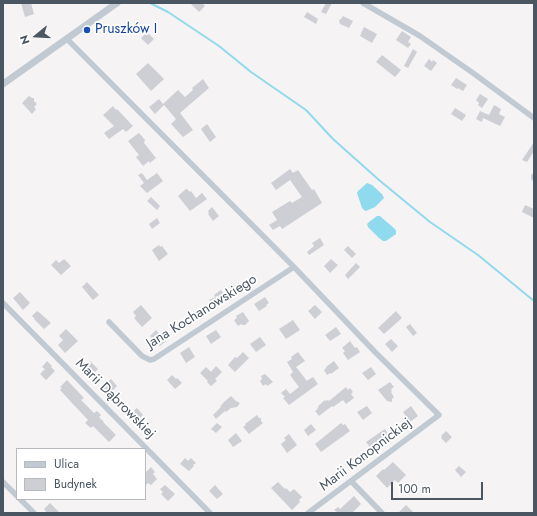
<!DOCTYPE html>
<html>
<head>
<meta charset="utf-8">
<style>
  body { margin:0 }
  #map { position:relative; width:537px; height:516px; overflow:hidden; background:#f5f3f3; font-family:Jost,sans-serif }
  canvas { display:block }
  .frame { position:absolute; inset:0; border:4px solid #4a5661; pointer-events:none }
  .legend { position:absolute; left:16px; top:448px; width:130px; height:52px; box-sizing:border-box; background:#fff; border:1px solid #b7bbc0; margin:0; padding:5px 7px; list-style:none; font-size:12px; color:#4a5661 }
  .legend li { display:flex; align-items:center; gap:8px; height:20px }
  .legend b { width:20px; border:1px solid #b7bbc0 }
  .north { position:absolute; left:16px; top:16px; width:40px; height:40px; -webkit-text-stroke:3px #fff; paint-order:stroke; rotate:252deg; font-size:11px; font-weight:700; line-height:16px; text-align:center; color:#4a5661 }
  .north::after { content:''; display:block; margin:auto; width:14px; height:18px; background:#4a5661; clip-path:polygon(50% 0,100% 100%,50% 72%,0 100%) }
  .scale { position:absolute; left:391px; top:482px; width:92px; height:18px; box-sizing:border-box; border:2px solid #4a5661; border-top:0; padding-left:5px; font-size:12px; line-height:14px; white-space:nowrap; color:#4a5661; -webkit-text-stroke:3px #fff; paint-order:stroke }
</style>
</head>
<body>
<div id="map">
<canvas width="537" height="516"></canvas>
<div class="frame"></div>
<ul class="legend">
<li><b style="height:5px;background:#c1cad2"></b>Ulica</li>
<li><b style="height:11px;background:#cdcfd5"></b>Budynek</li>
</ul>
<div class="north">N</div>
<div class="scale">100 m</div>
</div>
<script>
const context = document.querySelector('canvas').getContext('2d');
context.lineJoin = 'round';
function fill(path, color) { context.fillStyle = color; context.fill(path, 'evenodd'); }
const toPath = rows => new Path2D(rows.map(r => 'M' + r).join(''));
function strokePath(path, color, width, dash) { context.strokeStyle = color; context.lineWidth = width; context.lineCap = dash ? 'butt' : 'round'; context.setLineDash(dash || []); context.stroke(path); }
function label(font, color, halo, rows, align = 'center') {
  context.font = font + ' Jost,sans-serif'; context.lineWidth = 3.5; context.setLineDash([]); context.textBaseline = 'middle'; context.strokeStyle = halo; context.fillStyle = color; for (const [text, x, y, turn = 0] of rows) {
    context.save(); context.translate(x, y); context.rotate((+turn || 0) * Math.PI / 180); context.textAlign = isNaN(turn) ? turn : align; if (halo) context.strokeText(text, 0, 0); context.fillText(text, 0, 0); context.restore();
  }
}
const water = toPath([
  [367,183,372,185,382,194,384,198,375,207,366,211,364,210,362,208,357,193,358,191],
  [377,216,380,216,381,217,395,229,396,231,396,234,386,241,383,241,379,238,368,227,367,224,369,222]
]);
const stream = toPath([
  [150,3,168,12,219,46,251,72,306,110,333,139,379,180,430,222,478,255,534,301]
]);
const building = toPath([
  [21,3,31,3,34,14,25,17],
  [190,3,202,3,205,6,199,12],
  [326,3,332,3,326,14,321,12],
  [307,12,318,19,316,24,304,17],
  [343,16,353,21,349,28,340,24,339,20,341,19],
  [364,27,377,34,372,43,360,36],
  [402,31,411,37,408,42,411,44,408,48,396,40],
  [147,32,154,39,148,45,141,38],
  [413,49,417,52,408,68,404,66],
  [382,55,401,70,395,77,376,62],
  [429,59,432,62,433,60,437,63,431,71,424,66],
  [148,63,164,79,151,91,136,74],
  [456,78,467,85,463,91,458,88,457,89,451,85],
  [203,79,209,88,180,113,187,122,193,130,183,137,171,124,176,119,164,105,155,114,149,107,159,99,163,104,178,90,185,97,193,90,192,88],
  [480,94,488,99,482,108,478,105,479,103,476,100],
  [29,96,32,98,34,98,34,101,37,104,34,107,36,109,32,114,22,103],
  [494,105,501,109,499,114,505,117,500,126,483,118,482,122,476,119,480,111,489,115],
  [113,106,116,110,117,109,133,126,126,132,123,129,109,139,104,133,114,126,103,115],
  [455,108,466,115,462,121,451,114],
  [207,124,216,137,210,142,201,129],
  [139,133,145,140,144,143,156,158,150,163,149,161,143,166,136,157,139,155,128,141],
  [534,142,534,151,527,162,522,160],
  [290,169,293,173,298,170,312,190,314,189,322,203,282,229,280,226,273,230,269,225,277,220,272,212,290,201,292,203,302,197,290,180,276,190,271,183],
  [142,173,147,180,157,173,163,181,147,193,140,186,144,183,138,175],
  [186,189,187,189,190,192,191,191,196,198,202,193,207,199,190,211,178,196],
  [151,197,160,206,157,210,147,201],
  [525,205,534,209,534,218,522,212],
  [212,207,219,216,213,221,208,214,209,213,208,211],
  [157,218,160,223,152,229,149,224],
  [320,238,324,245,309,255,307,252,314,246,312,243],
  [159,245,160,247,162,246,168,254,159,261,152,250],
  [348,246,356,254,352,258,344,250],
  [64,259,71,266,61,275,51,265,56,260,59,263],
  [331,259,338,265,330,273,324,266],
  [356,263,360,267,348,279,345,275],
  [87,282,99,295,93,300,82,287],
  [221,290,227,299,219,304,218,303,213,306,209,300,215,297,214,295],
  [20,292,30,303,23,310,13,298],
  [265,297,269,303,266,305,267,306,259,311,254,304],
  [141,305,152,318,142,327,134,318,136,316,133,312],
  [315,305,322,312,315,319,308,311],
  [37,311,40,313,51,323,44,329,34,319,35,319,32,316],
  [396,311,402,318,384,334,378,328],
  [243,312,249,321,245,325,242,325,241,324,238,326,234,320,237,318,236,316],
  [293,320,300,330,286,339,279,329],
  [410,324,417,333,413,336,406,327],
  [336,327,341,334,330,341,325,335],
  [66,329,78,341,65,353,58,345,63,340,59,336],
  [156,330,160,335,163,333,167,337,165,340,166,341,160,346,150,336],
  [216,330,221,337,211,344,206,336],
  [260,337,266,345,256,352,250,344],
  [391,339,398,346,392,352,385,344],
  [350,341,355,348,357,347,360,352,348,360,343,353,345,351,342,348],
  [189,347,195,357,186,363,180,353],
  [243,352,249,358,235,372,228,365,235,357,237,358],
  [298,352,305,361,296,367,307,381,308,380,313,377,318,384,289,405,283,398,285,397,281,393,286,389,290,394,299,387,290,375,293,372,287,362,292,359,291,357],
  [47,361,52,366,51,367,55,371,46,380,40,374,45,369,42,367],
  [90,361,98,369,92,375,84,367],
  [334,361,339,368,331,374,330,373,327,375,324,370,326,368,326,367],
  [216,366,222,372,215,379,217,381,211,386,207,382,208,381,200,373,206,367,211,372],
  [371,367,376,374,368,380,362,373],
  [265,374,273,382,267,386,266,384,263,386,260,381,262,379,261,376],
  [172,375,176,379,177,378,182,383,175,389,167,380],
  [111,379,117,386,108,395,102,388],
  [67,380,84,398,81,400,94,413,97,411,101,415,99,417,104,422,103,422,116,435,109,442,93,426,91,428,85,423,88,420,72,403,60,390,62,388,60,387],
  [390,382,394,387,391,389,392,391,391,392,394,397,392,399,392,402,387,401,378,390],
  [346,387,348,390,350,388,353,392,351,394,354,398,346,404,343,400,333,407,332,406,319,416,315,411,318,409,317,408,319,407,318,406,325,400,326,401,328,400,329,401],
  [231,396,236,401,240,403,237,407,231,408,226,412,225,411,216,419,213,415,221,407,220,407,224,402],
  [367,406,372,413,363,420,357,412],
  [411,406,418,416,410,422,403,412],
  [137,408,143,415,137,421,132,416,135,413,133,411],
  [257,415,259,418,261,418,261,421,263,423,249,434,243,427,246,425,245,424],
  [217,423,222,427,216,433,211,429],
  [341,423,343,425,345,424,350,431,321,452,315,444],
  [311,424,316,430,308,436,304,430],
  [385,429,391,438,373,451,366,442],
  [446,431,452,437,446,443,441,438,442,437,441,436],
  [236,433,242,441,233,447,228,440],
  [289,434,297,445,287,453,281,444,286,440,284,438],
  [185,458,188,461,191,458,196,463,193,465,194,466,189,471,180,464],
  [393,462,406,475,398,483,395,480,387,488,376,476,383,469,384,470],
  [459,466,466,472,461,477,455,470],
  [151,467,155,472,153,474,157,479,151,485,148,483,145,486,145,473],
  [278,482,285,489,286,488,290,492,294,489,302,497,299,500,300,502,292,510,271,488],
  [165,485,175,494,168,501,161,494,163,492,160,489],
  [215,485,223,494,217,499,209,491],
  [354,496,361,504,352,513,336,513,337,512,334,510,338,507,340,509],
  [50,503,60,513,47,513,44,509],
  [406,505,414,513,398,513]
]);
const minor = toPath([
  [363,3,420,36,473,73,534,118],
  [67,39,294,267,375,352,439,415,308,513],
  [534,178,534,176],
  [3,303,210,513],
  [109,322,142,356,150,360,154,359,294,267],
  [351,481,382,513],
  [3,482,17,496],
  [20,499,34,513]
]);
const tertiary = toPath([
  [3,84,117,3]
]);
const markers = [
  [87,30,4,"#1a4fb4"]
];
const transitNames = [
  ["Pruszków I",95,30]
];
const streetNames = [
  ["Jana Kochanowskiego",202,312,-32],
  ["Marii Dąbrowskiej",115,399,45],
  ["Marii Konopnickiej",366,455,-37]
];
fill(water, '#90daee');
strokePath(stream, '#90daee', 2);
fill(building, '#cdcfd5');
strokePath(minor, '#c1cad2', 5.5);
strokePath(tertiary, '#c1cad2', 7);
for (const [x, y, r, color] of markers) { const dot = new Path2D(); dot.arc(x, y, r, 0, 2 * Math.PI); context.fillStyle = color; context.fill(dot); strokePath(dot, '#fff', 1.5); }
label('14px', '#164399', '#fff', transitNames, 'left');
label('14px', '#4a5661', '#fff', streetNames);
</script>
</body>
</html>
